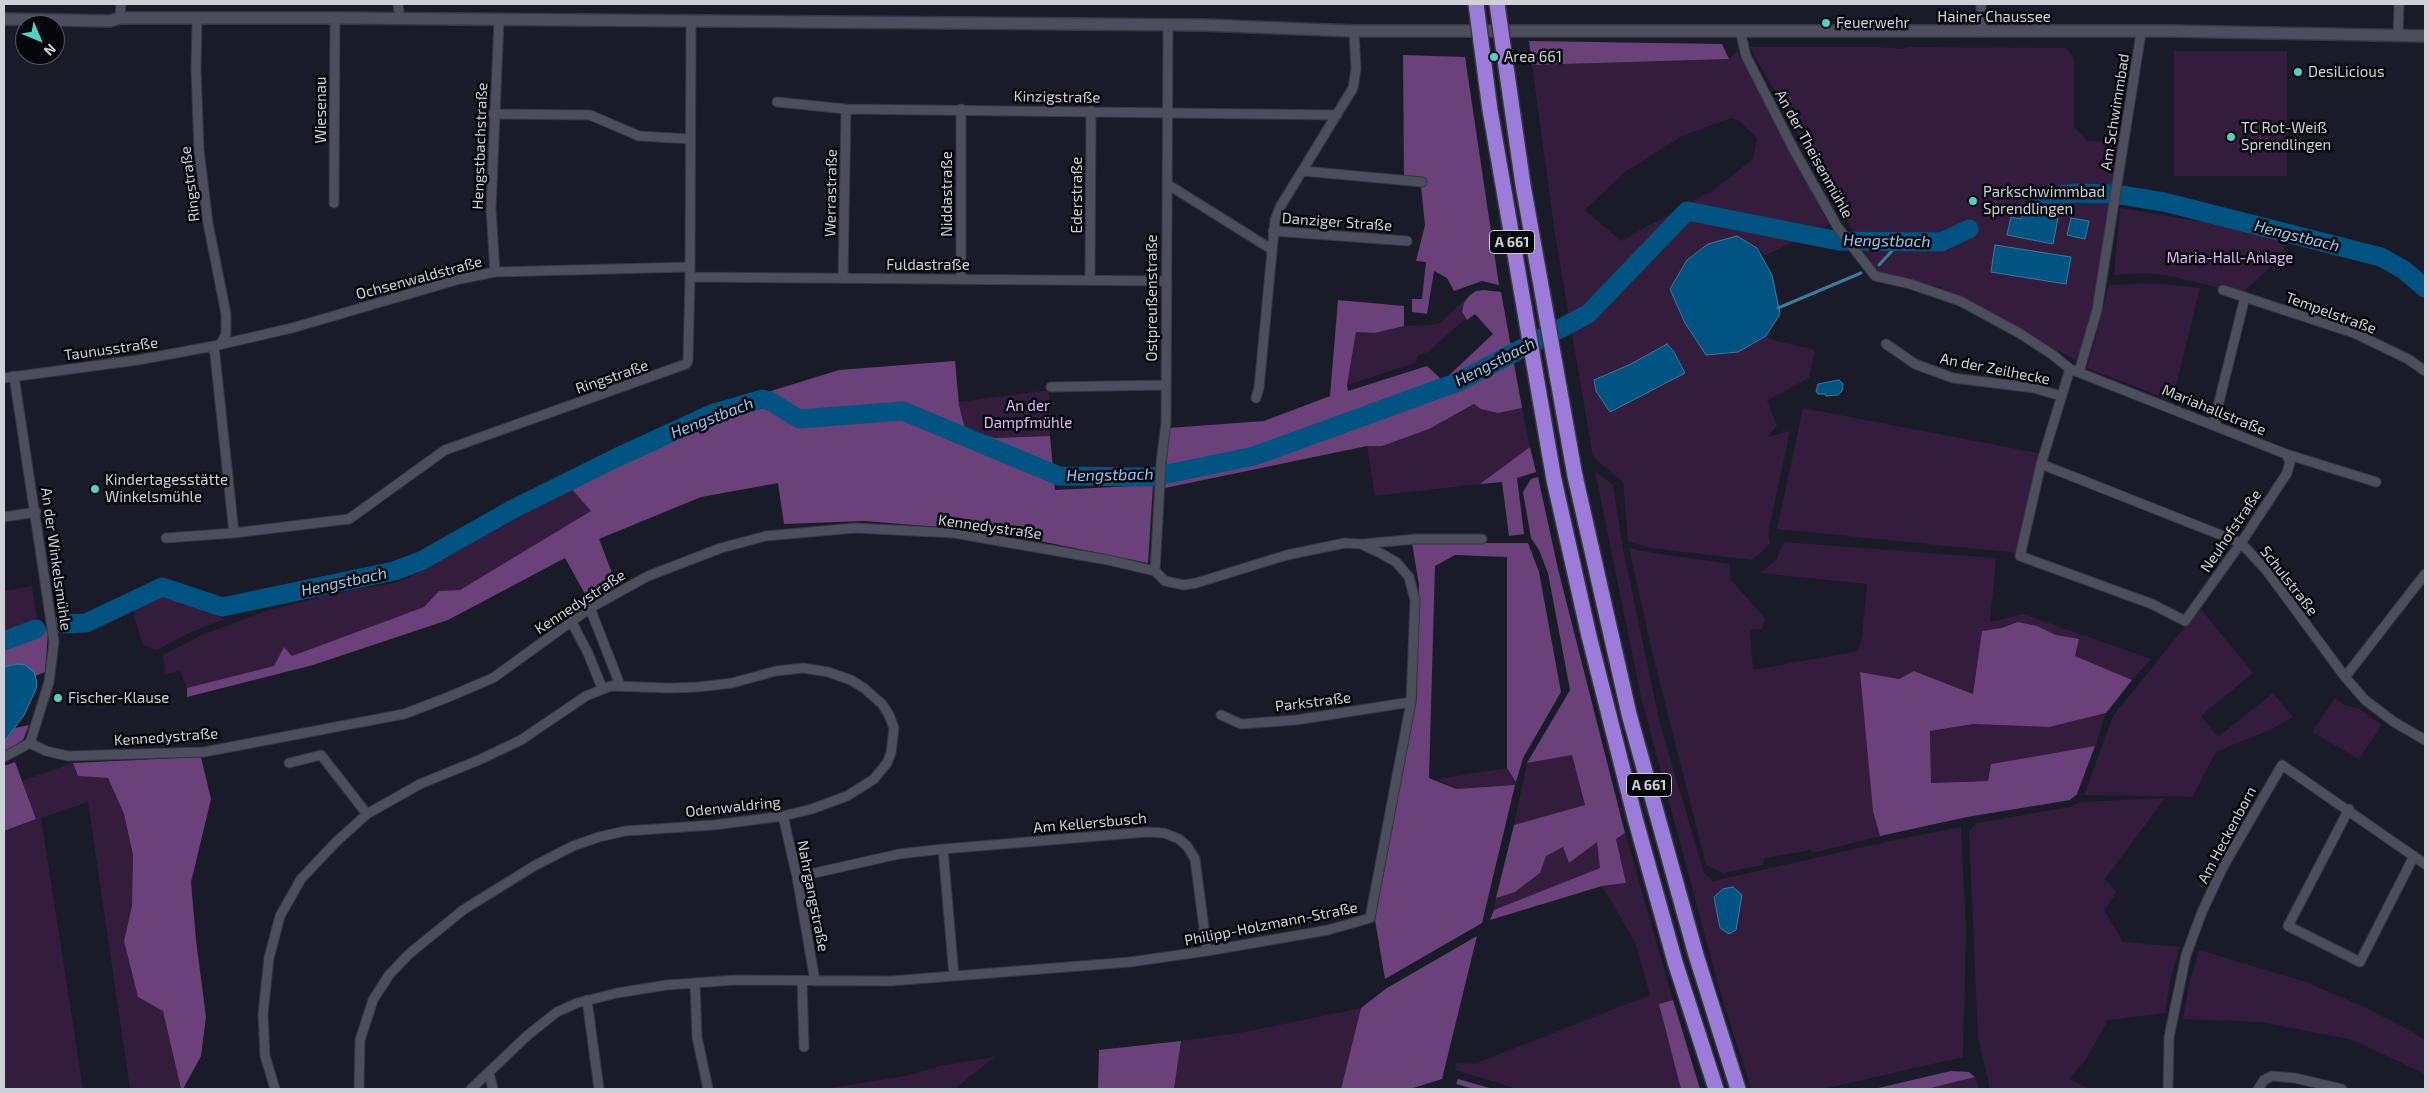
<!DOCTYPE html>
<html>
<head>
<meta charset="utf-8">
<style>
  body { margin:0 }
  #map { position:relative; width:2429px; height:1093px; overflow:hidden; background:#1a1b29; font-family:"Exo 2",sans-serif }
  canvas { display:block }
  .frame { position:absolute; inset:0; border:5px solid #cfd1da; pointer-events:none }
  .north { position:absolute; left:15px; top:15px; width:50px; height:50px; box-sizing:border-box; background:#06070c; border:1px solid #56585e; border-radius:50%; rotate:135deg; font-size:14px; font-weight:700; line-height:20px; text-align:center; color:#cfd1da }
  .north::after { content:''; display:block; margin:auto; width:18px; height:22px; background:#56cec3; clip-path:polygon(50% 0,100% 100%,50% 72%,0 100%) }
</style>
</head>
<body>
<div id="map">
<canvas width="2429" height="1093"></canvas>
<div class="frame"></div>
<div class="north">N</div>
</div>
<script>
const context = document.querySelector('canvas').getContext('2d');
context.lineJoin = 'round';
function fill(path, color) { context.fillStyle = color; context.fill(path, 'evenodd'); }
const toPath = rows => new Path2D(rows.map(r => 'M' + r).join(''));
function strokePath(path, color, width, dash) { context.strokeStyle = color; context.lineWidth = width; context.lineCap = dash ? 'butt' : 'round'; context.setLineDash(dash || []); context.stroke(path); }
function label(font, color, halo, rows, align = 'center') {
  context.font = font + ' "Exo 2",sans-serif'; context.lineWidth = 5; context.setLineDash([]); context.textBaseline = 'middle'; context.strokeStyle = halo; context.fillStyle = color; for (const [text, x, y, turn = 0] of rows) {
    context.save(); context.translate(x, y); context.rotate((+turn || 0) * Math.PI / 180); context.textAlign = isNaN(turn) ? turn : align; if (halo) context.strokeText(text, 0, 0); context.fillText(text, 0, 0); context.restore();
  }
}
const green = toPath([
  [1750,47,1880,47,1904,49,1907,47,2066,48,2074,58,2074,126,2087,141,2119,142,2094,297,2083,355,2079,362,2057,350,2052,350,1988,311,1940,287,1877,274],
  [1737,51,1829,225,1766,255,1757,248,1738,352,1766,336,1773,340,1815,350,1809,378,1767,400,1777,426,1767,437,1790,431,1768,533,1770,544,1752,560,1650,548,1628,541,1623,482,1593,457,1555,234,1532,65,1729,59],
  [1731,118,1738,120,1757,138,1753,159,1715,189,1621,241,1585,210,1625,172,1682,136],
  [2174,51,2287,51,2287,176,2174,176],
  [2120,208,2288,236,2282,253,2266,271,2242,293,2166,275,2146,273,2114,275],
  [2153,283,2200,288,2172,401,2087,368,2109,285],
  [1469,296,1464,303,1462,312,1465,319,1429,351,1418,356,1415,363,1347,385,1356,332,1375,333,1404,326,1432,325,1441,322],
  [1049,390,1050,436,995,438,965,430,959,402],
  [1475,404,1498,413,1522,408,1530,447,1480,484,1375,496,1367,446,1382,446,1428,429],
  [1803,408,2043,454,2018,553,1777,529],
  [1595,471,1613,485,1623,549,1660,724,1704,873,1713,881,1890,841,1961,827,1966,929,1963,1057,1823,1089,1751,1089,1719,988,1641,697],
  [572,489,592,511,460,590,439,591,424,607,292,656,284,647,274,666,187,688,180,671,165,674,163,655,202,635,266,611,327,595,399,582,430,567,478,535],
  [1784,542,1996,558,1990,622,2023,614,2151,659,2132,680,2074,656,2079,639,2056,635,2037,626,2018,622,1982,632,1974,694,1914,671,1899,679,1861,672,1873,811,1880,836,1813,853,1810,850,1765,858,1763,865,1723,873,1706,865,1651,647,1629,548,1654,553,1730,564,1730,579,1765,618,1762,629,1750,630,1753,670,1858,651,1862,637,1867,584,1760,573,1776,560],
  [32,586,37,622,4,631,4,591],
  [165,594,201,608,225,619,191,632,157,650,143,645,132,608],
  [2200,608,2253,673,2201,716,2218,737,2273,693,2293,717,2270,730,2227,747,2215,754,2192,797,2084,795,2113,716],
  [2335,698,2346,706,2358,708,2382,725,2359,759,2312,732],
  [2106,713,2095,746,1991,764,1988,781,1931,783,1930,731,1978,724,2049,727],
  [1572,755,1585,805,1514,825,1527,763],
  [73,763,78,776,108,778,124,814,133,855,132,906,124,941,138,997,163,1010,181,1089,130,1089,88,802,41,818,83,1089,4,1089,4,831,36,819,22,781],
  [1507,768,1516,782,1515,785,1456,789,1437,779],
  [2165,798,2105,879,2117,892,2104,910,2123,942,2180,947,2170,981,2165,1013,2108,1020,2086,1059,2069,1079,2090,1089,1990,1089,1978,1038,1969,831,1977,823,2070,807,2080,802],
  [1625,833,1673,1000,1660,1003,1681,1089,1518,1089,1455,1070,1456,1063,1474,1064,1650,995,1635,942,1602,886,1626,883,1616,839],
  [1597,841,1600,868,1494,910,1496,898,1515,892,1540,873,1546,856,1563,847,1569,863],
  [2199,950,2306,982,2364,1007,2413,1032,2425,1040,2425,1074,2353,1040,2261,1022,2183,1019,2189,984],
  [1361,1008,1341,1089,1174,1089,1181,1041,1245,1032],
  [995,1057,954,1089,825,1089,906,1076,940,1066],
  [1975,1077,1979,1089,1927,1089]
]);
const forest = toPath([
  [1529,41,1722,44,1729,59,1532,65],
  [1403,55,1465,57,1499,285,1482,281,1454,291,1447,278,1434,271,1427,314,1412,312,1412,299,1422,299,1426,262,1416,261,1425,225,1420,177,1404,176],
  [1484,290,1501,292,1522,408,1498,413,1481,409,1474,404,1429,429,1382,446,1367,446,1165,488,1169,428,1264,421,1330,396,1338,300,1404,306,1404,326,1375,333,1356,332,1347,385,1348,391,1427,366,1443,381,1493,334,1475,314,1467,320,1462,312,1464,303,1469,296,1476,291],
  [955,361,959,405,965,429,995,438,1050,436,1055,490,1153,485,1148,563,1015,536,952,528,864,521,784,524,778,483,701,497,599,539,617,586,590,603,565,558,448,620,313,665,187,697,187,688,274,666,284,647,292,656,424,607,439,591,460,590,591,511,563,479,703,412,839,370],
  [1530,447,1536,472,1517,478,1524,534,1509,536,1502,482,1480,484],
  [1538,477,1558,569,1625,833,1616,839,1626,883,1602,886,1490,920,1494,910,1600,868,1597,842,1569,863,1563,847,1546,856,1540,873,1515,892,1496,898,1514,825,1585,805,1572,755,1527,763,1570,690,1548,573,1539,550,1531,538,1523,492,1531,479],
  [1412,543,1528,543,1539,572,1561,692,1523,758,1516,782,1507,768,1507,557,1455,555,1435,566,1429,778,1456,789,1515,785,1482,923,1385,979,1375,920,1417,697,1419,585],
  [2018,622,2037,626,2056,635,2079,639,2075,656,2132,680,2106,713,2049,727,1974,724,1930,731,1931,783,1988,781,1991,764,2095,746,2077,794,2070,800,1967,817,1880,836,1873,811,1860,672,1899,679,1914,671,1973,694,1982,631,2001,628],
  [44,625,48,633,45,672,35,676,34,672,16,664,4,667,4,637],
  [29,725,23,740,4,752,4,742,15,728],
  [201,757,211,799,191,882,196,940,206,1017,201,1056,183,1089,181,1089,163,1011,138,997,124,941,132,906,133,855,124,814,108,778,78,776,73,763],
  [15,762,36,819,4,831,4,766],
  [1477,936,1442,1079,1410,1089,1341,1089,1361,1008,1387,988],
  [1673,1000,1700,1089,1681,1089,1659,1004],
  [1181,1041,1174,1089,1098,1089,1099,1050],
  [1951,1071,1969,1072,1975,1077,1927,1089,1874,1089],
  [1458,1079,1493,1089,1474,1089,1456,1084]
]);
const water = toPath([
  [2023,211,2058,218,2053,244,2007,235,2011,217,2021,219,2023,211],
  [2071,218,2089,221,2085,239,2067,235,2071,218],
  [1737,236,1757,248,1772,275,1780,314,1766,336,1738,352,1706,355,1685,323,1670,289,1687,260,1708,244,1737,236],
  [1995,245,2071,257,2066,284,1991,272,1995,245],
  [1667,344,1674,352,1685,373,1610,412,1596,391,1594,380,1631,364,1667,344],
  [1839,380,1843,384,1842,391,1838,395,1826,396,1825,394,1818,394,1816,391,1818,384,1839,380],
  [17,664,25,665,34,672,37,683,36,689,24,715,4,742,4,667,17,664],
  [1733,887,1742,895,1736,930,1729,934,1720,928,1714,897,1723,889,1733,887]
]);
const stream = toPath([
  [1879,265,1902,240],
  [1778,308,1861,273]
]);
const river = toPath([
  [2043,198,2073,193,2115,194,2164,202,2381,257,2404,270,2425,288],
  [63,624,86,623,162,587,222,607,394,571,421,561,513,509,618,457,714,413,762,399,770,401,799,419,903,411,1059,476,1153,477,1254,456,1458,382,1588,314,1687,211,1839,241,1941,242,1969,229],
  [4,641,36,629]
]);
const minor = toPath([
  [398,4,400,18],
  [1981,4,1982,32],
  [120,18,121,4],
  [197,19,196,70,199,150,208,223,226,314,226,334,221,344],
  [1740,30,1746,56,1794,150,1838,228,1875,276,1910,284,1960,301,2019,333,2053,355,2070,369,2286,454,2376,482],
  [2398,36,2399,4],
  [777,102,846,109,1337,115],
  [493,114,590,115,639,136,690,139],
  [1303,171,1422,182],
  [1167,184,1271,249],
  [334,203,335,18],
  [1273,231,1407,241],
  [495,272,491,209,499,20],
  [690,277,1165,281],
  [843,278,846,109],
  [961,279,961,109],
  [1090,280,1091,111],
  [2223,290,2354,333,2408,359,2425,371],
  [1886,344,1915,364,1953,378,2034,388,2061,396],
  [214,346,234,533,349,519,445,450,686,364,688,361,690,277,691,22],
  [2070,369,2041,464,2020,556,2152,604,2185,621,2241,543,2287,473,2290,462,2286,454],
  [2079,372,2097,310,2141,33],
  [14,376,54,642,49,682,30,743],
  [4,378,138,360,214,346,292,328,460,279,495,272,689,267],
  [1051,387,1166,385],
  [1256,398,1259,388,1275,220,1280,207,1353,88,1356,69,1354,31],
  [2216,425,2215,418,2245,297],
  [2041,464,2241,543,2267,571,2345,677,2365,700,2394,722,2425,740],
  [4,517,36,512],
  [166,538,234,533],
  [1363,544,1416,539,1482,539],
  [1155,571,1161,463,1166,423,1168,25],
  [590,608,620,685],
  [571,621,588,653,602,688],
  [2345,677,2425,574],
  [1221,715,1241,724,1296,720,1411,702],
  [30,743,46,751,68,756,204,752,404,714,446,698,493,678,590,608,648,576,721,548,766,536,855,528,954,533,1108,560,1155,571],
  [4,757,30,743],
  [289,763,321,755,367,814],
  [2349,809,2288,926,2360,962,2414,856],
  [783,816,797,877,815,981],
  [943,849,954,976],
  [797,877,899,854,943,849,1147,832,1164,833,1179,839,1187,846,1195,859,1207,951],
  [802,981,804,1047],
  [695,983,697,1037,708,1089],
  [587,1000,599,1089],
  [489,1073,493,1089],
  [275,1089,265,1056,263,1014,269,958,280,916,301,879,336,842,367,814,420,784,479,760,521,740,586,696,611,686,670,688,698,687,732,683,776,671,803,668,828,672,851,680,865,689,882,704,889,715,894,728,891,753,887,763,874,779,847,796,812,809,783,816,714,825,625,831,599,837,573,846,534,866,463,910,409,954,389,975,373,1000,360,1040,359,1089],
  [471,1089,528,1035,557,1012,577,1003,617,993,667,985,735,980,891,981,1130,962,1207,951,1328,930,1370,918,1411,702,1415,600,1409,577,1396,562,1382,554,1361,544,1345,543,1287,555,1196,583,1184,585,1165,581,1155,571],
  [2168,1089,2169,1037,2186,955,2202,912,2223,867,2282,765,2425,864],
  [2258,1089,2264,1080,2272,1076,2295,1078,2342,1089]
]);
const tertiary = toPath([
  [4,19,110,21,120,18,335,18,1203,25,1354,31,2171,31,2425,36]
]);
const motorway = toPath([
  [1575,476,1629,714,1696,955,1738,1089],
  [1554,480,1589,636,1635,818,1675,962,1716,1089]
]);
const motorwayBridge = toPath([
  [1476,4,1490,110,1554,480],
  [1497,4,1523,185,1575,476]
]);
const markers = [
  [1826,23,5,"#56cec3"],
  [1494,57,5,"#56cec3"],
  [2298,72,5,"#56cec3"],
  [2231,137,5,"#56cec3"],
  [1973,201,5,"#56cec3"],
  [95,489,5,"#56cec3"],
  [58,698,5,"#56cec3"]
];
const shields = [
  [1512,242,45],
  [1649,785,45]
];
const shieldNames = [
  ["A 661",1512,242],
  ["A 661",1649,785]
];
const streetNames = [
  ["Hainer Chaussee",1994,17],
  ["Kinzigstraße",1057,97,1],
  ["Wiesenau",321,110,-90],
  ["Am Schwimmbad",2115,112,-81],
  ["Hengstbachstraße",480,146,-88],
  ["An der Theisenmühle",1814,154,61],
  ["Ringstraße",190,184,-97],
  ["Werrastraße",831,193,-89],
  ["Niddastraße",947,194,-90],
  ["Ederstraße",1077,195,-90],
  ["Danziger Straße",1337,222,4],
  ["Fuldastraße",928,265],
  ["Ochsenwaldstraße",419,278,-15],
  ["Ostpreußenstraße",1152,298,-90],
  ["Tempelstraße",2331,313,20],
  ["Taunusstraße",111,349,-8],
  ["An der Zeilhecke",1995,369,11],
  ["Ringstraße",612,377,-19],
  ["Mariahallstraße",2214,410,22],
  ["Kennedystraße",990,527,8],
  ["Neuhofstraße",2231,531,-56],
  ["An der Winkelsmühle",56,559,82],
  ["Schulstraße",2289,581,52],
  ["Kennedystraße",580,602,-33],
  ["Parkstraße",1313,702,-7],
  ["Kennedystraße",166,737,-4],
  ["Odenwaldring",733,807,-6],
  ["Am Kellersbusch",1090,823,-5],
  ["Am Heckenborn",2227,835,-62],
  ["Nahrgangstraße",813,896,79],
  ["Philipp-Holzmann-Straße",1271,924,-11]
];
const poiNames = [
  ["Feuerwehr",1836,23],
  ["Area 661",1504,57],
  ["DesiLicious",2308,72],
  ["TC Rot-Weiß",2241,128],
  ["Sprendlingen",2241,145],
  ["Parkschwimmbad",1983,192],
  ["Sprendlingen",1983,209],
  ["Kindertagesstätte",105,480],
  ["Winkelsmühle",105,497],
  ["Fischer-Klause",68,698]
];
const parkNames = [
  ["Maria-Hall-Anlage",2230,258],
  ["An der",1028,406],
  ["Dampfmühle",1028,423]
];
const waterNames = [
  ["Hengstbach",2297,236,14],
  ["Hengstbach",1887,241,1],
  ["Hengstbach",1495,362,-27],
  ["Hengstbach",712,418,-21],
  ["Hengstbach",1110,475,-1],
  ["Hengstbach",344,582,-12]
];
fill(green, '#341c3c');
fill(forest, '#6b417a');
fill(water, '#015482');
strokePath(water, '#3f7a9c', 1);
strokePath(stream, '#3f7a9c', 3);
strokePath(river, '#015482', 19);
strokePath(minor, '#363741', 11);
strokePath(tertiary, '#363741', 14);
strokePath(motorway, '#363741', 18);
strokePath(minor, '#4c4e5d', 9);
strokePath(tertiary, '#4c4e5d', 11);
strokePath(motorway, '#9c7cd9', 15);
strokePath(motorwayBridge, '#363741', 18, []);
strokePath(motorwayBridge, '#9c7cd9', 15);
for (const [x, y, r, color] of markers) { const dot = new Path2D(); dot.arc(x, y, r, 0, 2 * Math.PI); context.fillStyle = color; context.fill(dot); strokePath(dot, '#06070c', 2); }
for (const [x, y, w] of shields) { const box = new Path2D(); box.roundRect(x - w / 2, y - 11.5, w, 23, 4); context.fillStyle = '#06070c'; context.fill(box); strokePath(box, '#cfd1da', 1); }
label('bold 14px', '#cfd1da', null, shieldNames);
label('15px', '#cfd1da', '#06070c', streetNames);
label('15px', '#cfd1da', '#06070c', poiNames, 'left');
label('15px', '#e7b6f9', '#06070c', parkNames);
label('italic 16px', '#94c8f1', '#06070c', waterNames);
</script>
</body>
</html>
